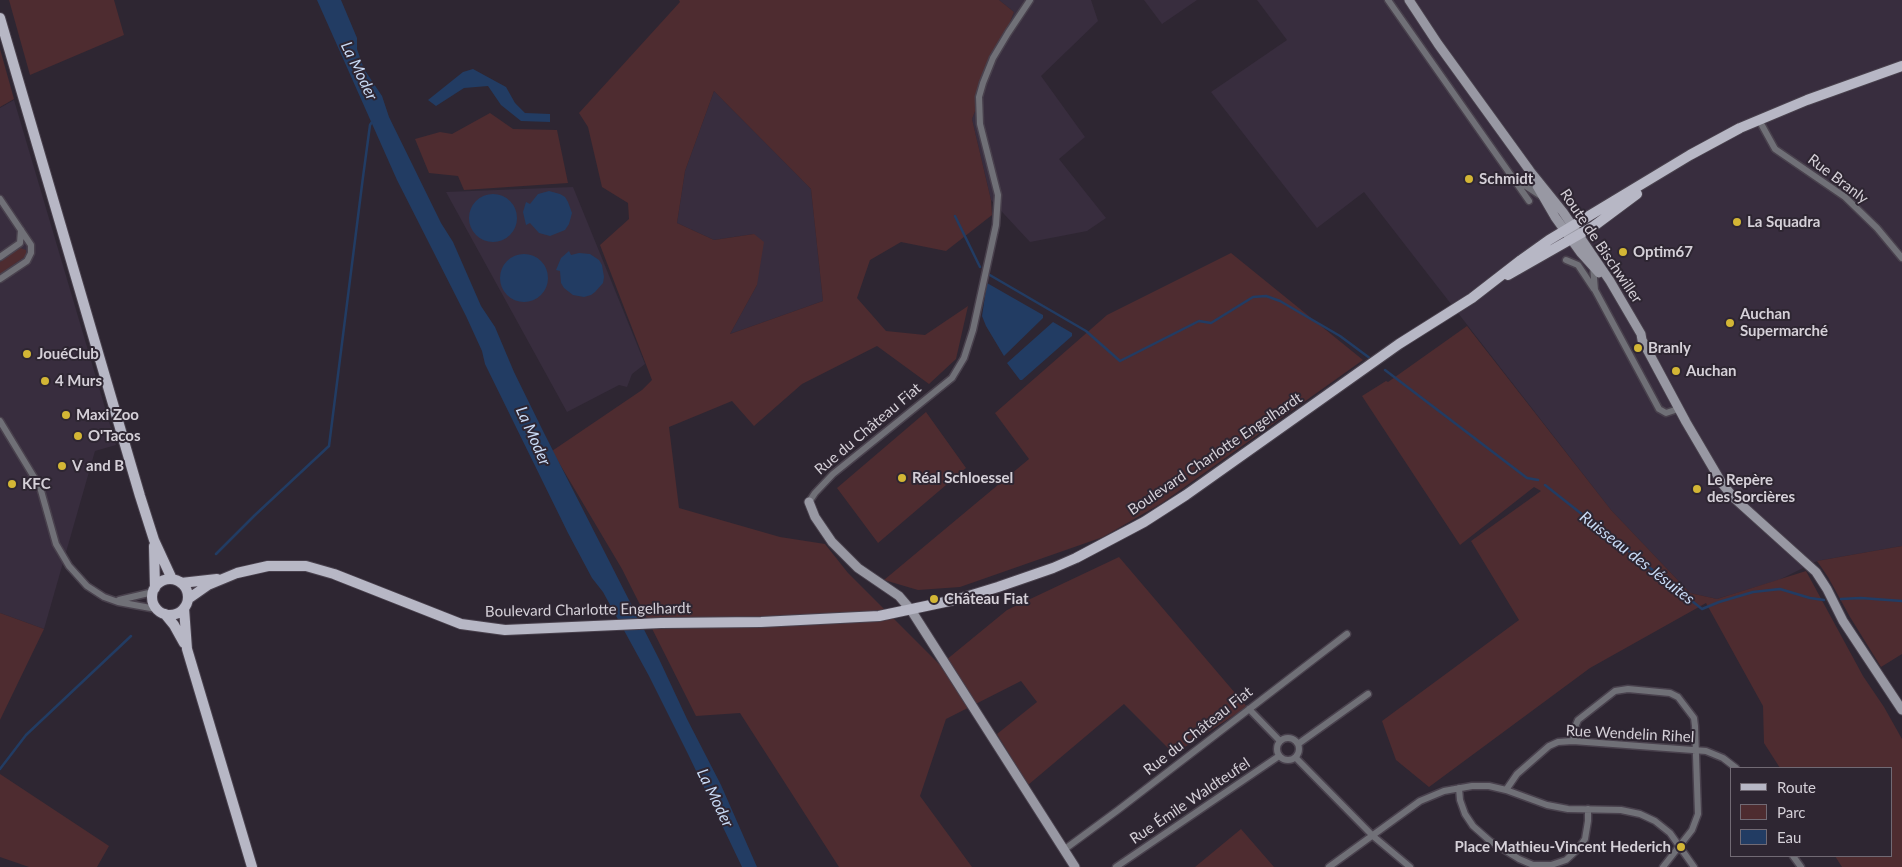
<!DOCTYPE html>
<html>
<head>
<meta charset="utf-8">
<style>
  body { margin:0 }
  #map { position:relative; width:1902px; height:867px; overflow:hidden; background:#2e2632; font-family:Lato,sans-serif }
  canvas { display:block }
  .legend { position:absolute; left:1730px; top:767px; width:162px; height:90px; box-sizing:border-box; background:#2e2632; border:1px solid #716a74; margin:0; padding:6px 9px; list-style:none; font-size:15px; color:#d5d0d8 }
  .legend li { display:flex; align-items:center; gap:10px; height:25px }
  .legend b { width:25px; border:1px solid #716a74 }
</style>
</head>
<body>
<div id="map">
<canvas width="1902" height="867"></canvas>
<ul class="legend">
<li><b style="height:6px;background:#b7b7c5"></b>Route</li>
<li><b style="height:14px;background:#4e2c30"></b>Parc</li>
<li><b style="height:14px;background:#223c63"></b>Eau</li>
</ul>
</div>
<script>
const context = document.querySelector('canvas').getContext('2d');
context.lineJoin = 'round';
function fill(path, color) { context.fillStyle = color; context.fill(path, 'evenodd'); }
const toPath = rows => new Path2D(rows.map(r => 'M' + r).join(''));
function strokePath(path, color, width, dash) { context.strokeStyle = color; context.lineWidth = width; context.lineCap = dash ? 'butt' : 'round'; context.setLineDash(dash || []); context.stroke(path); }
function label(font, color, halo, rows, align = 'center') {
  context.font = font + ' Lato,sans-serif'; context.lineWidth = 4; context.setLineDash([]); context.textBaseline = 'middle'; context.strokeStyle = halo; context.fillStyle = color; for (const [text, x, y, turn = 0] of rows) {
    context.save(); context.translate(x, y); context.rotate((+turn || 0) * Math.PI / 180); context.textAlign = isNaN(turn) ? turn : align; if (halo) context.strokeText(text, 0, 0); context.fillText(text, 0, 0); context.restore();
  }
}
const built = toPath([
  [999,0,1091,0,1098,21,1041,76,1085,137,1059,159,1106,218,1087,231,1030,242,991,200,972,119,1014,12],
  [1144,0,1197,0,1162,24],
  [1257,0,1902,0,1902,546,1817,561,1779,580,1717,599,1690,593,1611,510,1364,192,1317,228,1211,92,1287,40],
  [714,91,811,189,823,301,730,334,757,285,754,234,714,240,677,223,685,171],
  [14,100,116,445,95,451,44,629,0,613,0,108],
  [573,187,645,364,632,374,627,387,619,385,567,412,446,192]
]);
const green = toPath([
  [9,0,114,0,124,35,30,75],
  [679,0,999,0,1014,12,972,119,991,200,992,215,946,251,901,242,870,260,857,298,886,331,925,335,968,306,956,359,929,384,877,346,802,384,754,426,732,401,669,427,679,508,780,537,825,544,848,573,940,665,1007,610,1119,557,1247,707,1174,754,1124,704,1028,785,997,734,1037,702,1021,681,946,719,920,796,972,867,839,867,740,713,696,716,622,569,552,451,642,390,652,380,600,245,629,219,628,203,602,187,588,127,579,113,680,2],
  [714,91,811,189,823,301,730,334,757,285,764,242,754,234,714,240,677,223,685,171],
  [0,49,14,99,0,107],
  [490,113,513,129,557,130,568,183,464,190,458,176,429,173,415,139,440,132,452,134],
  [20,248,26,250,26,256,0,274,0,262],
  [1231,253,1363,360,1162,503,1103,537,960,587,918,590,884,580,1029,459,995,413,1107,315],
  [1467,326,1611,510,1690,593,1717,599,1806,571,1863,676,1884,707,1902,739,1902,867,1842,867,1835,856,1891,856,1891,768,1780,768,1764,743,1763,706,1706,603,1590,668,1429,787,1396,760,1382,721,1519,620,1471,541,1541,491,1534,487,1460,545,1362,396,1386,381,1388,382],
  [926,412,966,468,878,543,837,488],
  [1902,546,1902,654,1881,667,1850,617,1828,577,1817,561],
  [0,613,44,629,0,720],
  [0,774,109,846,97,867,29,867,0,857],
  [1241,829,1274,867,1195,867]
]);
const water = toPath([
  [317,0,341,0,357,38,357,49,364,69,382,96,389,117,441,223,453,242,481,306,495,327,514,372,544,433,659,659,687,719,721,785,757,867,742,867,688,754,649,676,603,592,592,578,568,533,485,364,482,351,466,316,397,180],
  [473,69,506,87,515,103,525,113,550,114,550,122,521,121,501,105,488,86,464,88,436,106,428,100,463,72],
  [549,191,560,194,565,197,568,202,572,213,569,224,565,230,550,236,539,233,530,223,526,225,523,212,526,202,530,204,538,194],
  '469 218a24 24 0 1 1 48 0a24 24 0 1 1-48 0Z',
  [569,251,571,255,579,253,590,254,599,260,602,265,604,277,603,283,595,292,591,295,584,297,573,295,564,288,561,283,560,271,556,270,561,258],
  '500 278a24 24 0 1 1 48 0a24 24 0 1 1-48 0Z',
  [987,283,1043,315,1043,318,1004,356,986,326,982,316],
  [1053,322,1072,333,1072,336,1022,380,1020,380,1007,363]
]);
const stream = toPath([
  [955,216,980,267],
  [988,274,1086,331,1120,361,1199,321,1211,323,1253,297,1266,296,1280,301,1340,336,1371,359],
  [1385,370,1527,478,1538,480],
  [1545,485,1702,609,1719,602,1753,592,1780,589,1810,598,1824,600],
  [216,554,255,515,329,446,363,177,370,125,372,122],
  [1841,599,1861,598,1902,601],
  [0,769,26,735,131,636]
]);
const street = toPath([
  [1388,0,1529,201],
  [1759,120,1775,149,1845,197,1877,228,1902,258],
  [1518,181,1541,196],
  [0,199,31,245,31,253,27,261,0,279],
  [0,257,20,243,21,230],
  [1566,260,1578,265,1594,289],
  [1593,266,1595,290,1659,409,1666,413,1678,409],
  [0,421,40,487,56,544,69,566,87,586,104,597,118,602,156,609],
  [809,502,815,493,833,474,952,378,964,358,973,330,996,225,998,195,980,124,979,97,983,83,993,58,1008,33,1030,0],
  [119,600,153,592],
  [1249,709,1280,741],
  '1277 749a11 11 0 1 1 22 0a11 11 0 1 1-22 0Z',
  [1573,741,1575,727,1578,720,1615,691,1628,689,1670,693,1678,697,1694,718,1695,726,1698,814,1692,830,1663,867],
  [1298,744,1368,694],
  [1296,758,1373,836,1410,867],
  [1459,788,1460,800,1465,814,1473,826,1490,841,1519,859,1533,865,1551,865,1566,860,1578,849,1585,839,1588,821,1588,809],
  [1506,790,1517,774,1549,746,1558,742,1573,741,1706,751,1723,758,1736,768],
  [1065,849,1118,810,1347,634],
  [1793,856,1801,867],
  [1116,867,1279,756],
  [1329,867,1420,801,1444,791,1472,786,1489,786,1506,790,1547,805,1568,809,1621,810,1640,814,1655,821,1670,833,1694,867]
]);
const secondary = toPath([
  [1409,0,1438,44,1530,171,1563,212,1610,281,1641,334,1642,340,1686,422,1723,485],
  [1537,186,1555,217,1581,253,1599,273],
  [1719,480,1735,499,1816,572,1827,589,1843,621,1902,710],
  [809,502,815,517,832,542,858,568,899,596,911,610,1075,867]
]);
const primary = toPath([
  [0,18,140,496,154,540,172,579],
  [1508,275,1594,226,1637,194],
  [154,546,155,588],
  '152 597a18 18 0 1 1 36 0a18 18 0 1 1-36 0Z',
  [181,583,217,579],
  [188,599,208,585,237,573,268,566,306,566,334,574,461,624,505,630,661,623,761,622,879,616,959,599,998,587,1053,568,1076,558,1144,522,1186,495,1399,344,1472,298,1521,260,1549,240,1690,155,1740,128,1807,100,1902,66],
  [184,608,187,649,252,867],
  [165,614,174,625,184,643]
]);
const markers = [
  [1469,179,5,"#d3b635"],
  [1737,222,5,"#d3b635"],
  [1623,252,5,"#d3b635"],
  [1730,323,5,"#d3b635"],
  [1638,348,5,"#d3b635"],
  [27,354,5,"#d3b635"],
  [1676,371,5,"#d3b635"],
  [45,381,5,"#d3b635"],
  [66,415,5,"#d3b635"],
  [78,436,5,"#d3b635"],
  [62,466,5,"#d3b635"],
  [902,478,5,"#d3b635"],
  [12,484,5,"#d3b635"],
  [1697,489,5,"#d3b635"],
  [934,599,5,"#d3b635"],
  [1681,847,5,"#d3b635"]
];
const poiNames = [
  ["Schmidt",1479,179],
  ["La Squadra",1747,222],
  ["Optim67",1633,252],
  ["Auchan",1740,314],
  ["Supermarché",1740,331],
  ["Branly",1648,348],
  ["JouéClub",37,354],
  ["Auchan",1686,371],
  ["4 Murs",55,381],
  ["Maxi Zoo",76,415],
  ["O'Tacos",88,436],
  ["V and B",72,466],
  ["Réal Schloessel",912,478],
  ["Le Repère",1707,480],
  ["des Sorcières",1707,497],
  ["KFC",22,484],
  ["Château Fiat",944,599],
  ["Place Mathieu-Vincent Hederich",1671,847,"right"]
];
const streetNames = [
  ["Rue Branly",1838,179,37],
  ["Route de Bischwiller",1601,246,56],
  ["Rue du Château Fiat",868,429,-40],
  ["Boulevard Charlotte Engelhardt",1215,454,-34],
  ["Boulevard Charlotte Engelhardt",588,610,-1],
  ["Rue du Château Fiat",1198,731,-38],
  ["Rue Wendelin Rihel",1630,734,3],
  ["Rue Émile Waldteufel",1190,801,-34]
];
const waterNames = [
  ["La Moder",359,71,64],
  ["La Moder",533,436,66],
  ["Ruisseau des Jésuites",1637,558,38],
  ["La Moder",715,798,64]
];
fill(built, '#382d3e');
fill(green, '#4e2c30');
fill(water, '#223c63');
strokePath(stream, '#223c63', 2.5);
strokePath(street, '#49414d', 9);
strokePath(secondary, '#49414d', 11);
strokePath(primary, '#49414d', 12);
strokePath(street, '#707077', 6);
strokePath(secondary, '#9898a3', 9);
strokePath(primary, '#b7b7c5', 10);
for (const [x, y, r, color] of markers) { const dot = new Path2D(); dot.arc(x, y, r, 0, 2 * Math.PI); context.fillStyle = color; context.fill(dot); strokePath(dot, '#2e2632', 2); }
label('bold 15px', '#d5d0d8', '#2e2632', poiNames, 'left');
label('15px', '#d5d0d8', '#2e2632', streetNames);
label('italic 16px', '#c9dbf6', '#2e2632', waterNames);
</script>
</body>
</html>
